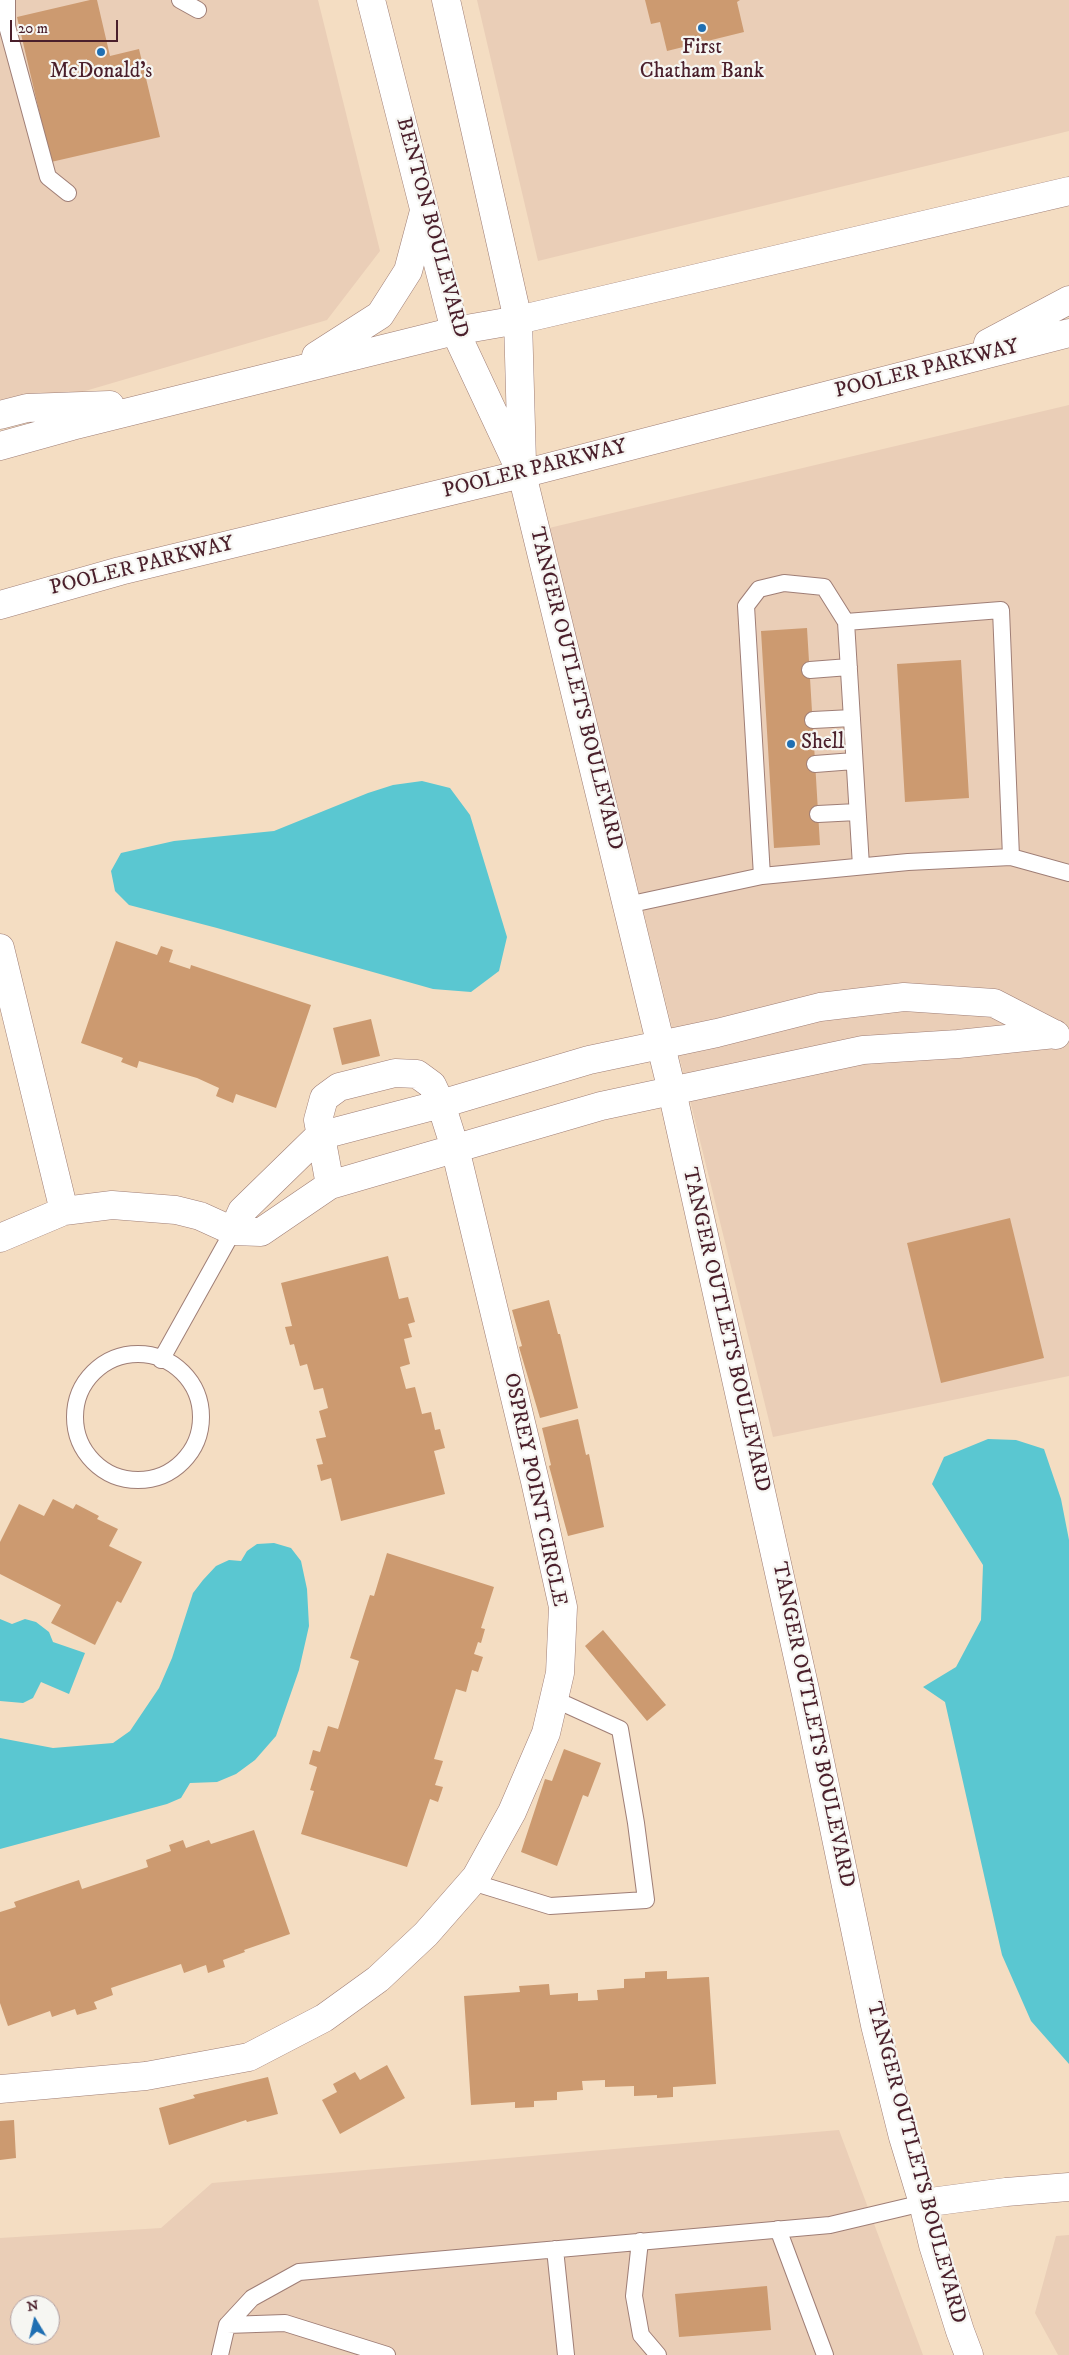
<!DOCTYPE html>
<html>
<head>
<meta charset="utf-8">
<style>
  body { margin:0 }
  #map { position:relative; width:1069px; height:2355px; overflow:hidden; background:#f4ddc2; font-family:"IM FELL DW Pica",serif }
  canvas { display:block }
  .north { position:absolute; left:10px; top:2295px; width:50px; height:50px; box-sizing:border-box; background:#f6f6f2; border:1px solid #b1a0a2; border-radius:50%; rotate:351deg; font-size:14px; font-weight:700; line-height:20px; text-align:center; color:#4a1f2b }
  .north::after { content:''; display:block; margin:auto; width:18px; height:22px; background:#1f6fb2; clip-path:polygon(50% 0,100% 100%,50% 72%,0 100%) }
  .scale { position:absolute; left:10px; top:20px; width:108px; height:22px; box-sizing:border-box; border:2px solid #4a1f2b; border-top:0; padding-left:6px; font-size:15px; line-height:18px; white-space:nowrap; color:#4a1f2b; -webkit-text-stroke:4px #f6f6f2; paint-order:stroke }
</style>
</head>
<body>
<div id="map">
<canvas width="1069" height="2355"></canvas>
<div class="north">N</div>
<div class="scale">20 m</div>
</div>
<script>
const context = document.querySelector('canvas').getContext('2d');
context.lineJoin = 'round';
function fill(path, color) { context.fillStyle = color; context.fill(path, 'evenodd'); }
const toPath = rows => new Path2D(rows.map(r => 'M' + r).join(''));
function strokePath(path, color, width, dash) { context.strokeStyle = color; context.lineWidth = width; context.lineCap = dash ? 'butt' : 'round'; context.setLineDash(dash || []); context.stroke(path); }
function label(font, color, halo, rows, align = 'center') {
  context.font = font + ' "IM FELL DW Pica",serif'; context.lineWidth = 4.5; context.setLineDash([]); context.textBaseline = 'middle'; context.strokeStyle = halo; context.fillStyle = color; for (const [text, x, y, turn = 0] of rows) {
    context.save(); context.translate(x, y); context.rotate((+turn || 0) * Math.PI / 180); context.textAlign = isNaN(turn) ? turn : align; if (halo) context.strokeText(text, 0, 0); context.fillText(text, 0, 0); context.restore();
  }
}
const built = toPath([
  [0,0,318,0,380,251,327,320,0,416],
  [477,0,1069,0,1069,131,538,261],
  [1069,405,1069,1376,773,1437,549,528],
  [839,2130,923,2355,0,2355,0,2238,161,2228,212,2183],
  [20,2305,50,2305,50,2335,20,2335],
  [1069,2235,1069,2355,1058,2355,1035,2313,1056,2236]
]);
const water = toPath([
  [422,781,450,788,470,815,507,937,499,971,471,992,433,989,217,928,129,905,115,891,111,871,121,853,174,841,274,831,368,793,393,785],
  [988,1439,1016,1440,1044,1449,1061,1499,1069,1540,1069,2064,1031,2021,1002,1955,945,1702,923,1687,956,1667,981,1620,983,1565,932,1484,944,1457],
  [274,1543,291,1548,301,1561,307,1589,309,1626,299,1670,276,1736,255,1760,236,1774,217,1782,190,1783,181,1798,167,1804,0,1849,0,1738,53,1748,113,1743,130,1731,159,1688,172,1658,193,1593,203,1580,216,1566,229,1560,241,1561,247,1551,257,1544],
  [0,1619,12,1624,25,1619,36,1622,49,1632,53,1642,85,1653,69,1694,41,1682,33,1698,23,1703,0,1701]
]);
const building = toPath([
  [90,0,97,0,110,56,139,49,160,137,51,162,17,17],
  [645,0,740,0,737,2,744,32,667,51,660,22,651,24],
  [807,628,820,845,774,848,761,631],
  [961,660,969,798,905,802,897,664],
  [116,941,157,955,161,946,173,950,169,962,190,969,191,965,311,1005,276,1108,236,1094,233,1103,216,1096,219,1088,197,1078,139,1061,137,1068,121,1062,123,1058,81,1043],
  [371,1019,380,1056,342,1065,333,1028],
  [1010,1218,1044,1358,941,1383,907,1243],
  [388,1256,399,1299,408,1297,415,1322,408,1324,412,1337,404,1339,410,1364,400,1367,406,1389,415,1387,422,1414,431,1412,435,1430,440,1429,445,1448,434,1451,445,1494,341,1521,331,1478,321,1481,317,1465,323,1464,316,1439,326,1437,319,1411,328,1408,323,1388,314,1390,307,1364,300,1366,294,1344,290,1345,285,1327,292,1326,281,1283],
  [549,1300,558,1334,560,1334,578,1408,540,1418,519,1347,522,1346,512,1310],
  [578,1419,586,1455,589,1454,604,1527,568,1536,549,1466,551,1465,542,1428],
  [53,1499,73,1509,76,1504,99,1516,97,1519,118,1529,109,1546,142,1562,121,1603,117,1601,95,1645,51,1623,61,1605,0,1574,0,1542,19,1504,44,1516],
  [387,1553,494,1587,481,1628,485,1629,481,1643,478,1642,474,1654,483,1657,478,1672,472,1670,466,1692,456,1689,434,1759,443,1761,435,1785,443,1787,438,1802,430,1799,407,1867,301,1834,314,1791,310,1790,317,1767,309,1764,313,1750,320,1752,328,1726,338,1729,359,1661,350,1658,370,1595,374,1596],
  [603,1630,666,1705,647,1721,585,1646],
  [564,1749,601,1763,588,1797,583,1795,557,1866,521,1852,545,1779,552,1781],
  [254,1830,290,1934,244,1950,245,1952,223,1960,225,1967,208,1973,206,1965,184,1973,181,1964,111,1988,113,1995,94,2002,97,2009,77,2015,75,2009,52,2017,50,2011,8,2026,0,2003,0,1912,16,1907,14,1902,79,1880,82,1889,148,1867,146,1860,171,1851,169,1845,183,1840,186,1848,209,1840,211,1844],
  [667,1971,667,1979,709,1977,716,2084,673,2087,673,2097,657,2098,657,2095,634,2096,634,2086,605,2087,605,2080,582,2081,583,2090,557,2092,557,2100,534,2101,534,2107,515,2108,515,2102,471,2105,464,1996,520,1992,519,1986,549,1984,550,1995,578,1993,578,2001,598,2000,597,1990,624,1988,624,1979,645,1978,645,1972],
  [387,2065,405,2098,340,2134,322,2100,337,2092,333,2084,355,2072,360,2080],
  [268,2077,278,2114,247,2122,246,2120,169,2145,159,2108,195,2098,193,2095],
  [14,2120,16,2158,0,2160,0,2121],
  [767,2286,771,2330,679,2337,675,2294]
]);
const lane = toPath([
  [7,0,7,26,48,177,68,193],
  [180,0,198,10],
  [846,622,1001,610,1011,857],
  [810,670,849,667],
  [813,720,852,718],
  [815,764,854,761],
  [818,814,857,812],
  [762,876,746,606,759,589,784,583,824,587,846,622,861,866],
  [627,905,762,876,908,862,1011,857,1069,873],
  '75 1417a63 63 0 1 1 126 0a63 63 0 1 1-126 0Z',
  [161,1360,233,1231],
  [472,1882,550,1906,646,1900,636,1823,620,1729,554,1699],
  [778,2229,825,2355],
  [640,2241,634,2296,641,2335,658,2355],
  [555,2249,566,2355],
  [227,2325,285,2323,387,2355],
  [220,2355,227,2325,252,2298,299,2272,830,2225,923,2203]
]);
const street = toPath([
  [0,948,64,1211],
  [233,1231,242,1211,319,1136,441,1104,589,1060,717,1033,820,1007,904,997,994,1003,1056,1035],
  [0,1238,64,1211,112,1205,176,1210,200,1216,233,1231,261,1232,330,1185,601,1106,863,1050,958,1044,1055,1034],
  [0,2089,146,2076,249,2057,324,2018,378,1979,426,1934,476,1877,512,1812,546,1733,560,1673,563,1607,535,1481,455,1148,441,1104,432,1085,417,1074,395,1073,339,1087,324,1098,318,1120,330,1185],
  [923,2203,1006,2192,1069,2187]
]);
const secondary = toPath([
  [371,0,455,331,522,474,672,1091,806,1694,875,2025,903,2137,923,2203,933,2245,960,2331,969,2355],
  [446,0,518,320,522,463]
]);
const primary = toPath([
  [988,343,1069,300],
  [316,356,380,315,408,271,424,211],
  [0,415,27,408,110,405],
  [0,446,72,426,455,331,518,320,1069,191],
  [0,605,120,571,522,474,1069,333]
]);
const markers = [
  [702,28,5,"#1f6fb2"],
  [101,52,5,"#1f6fb2"],
  [791,744,5,"#1f6fb2"]
];
const poiNames = [
  ["First",702,49],
  ["Chatham Bank",702,73],
  ["McDonald's",101,73],
  ["Shell",801,744,"left"]
];
const streetNames = [
  ["BENTON BOULEVARD",431,228,75],
  ["POOLER PARKWAY",927,370,-14],
  ["POOLER PARKWAY",535,470,-14],
  ["POOLER PARKWAY",142,567,-14],
  ["TANGER OUTLETS BOULEVARD",575,689,76],
  ["TANGER OUTLETS BOULEVARD",725,1330,77],
  ["OSPREY POINT CIRCLE",534,1490,78],
  ["TANGER OUTLETS BOULEVARD",812,1725,78],
  ["TANGER OUTLETS BOULEVARD",915,2163,75]
];
fill(built, '#eaceb7');
fill(water, '#5ac7d1');
fill(building, '#cc9a70');
strokePath(lane, '#9f7e76', 18);
strokePath(street, '#9f7e76', 29);
strokePath(secondary, '#9f7e76', 29);
strokePath(primary, '#9f7e76', 29);
strokePath(lane, '#fff', 16);
strokePath(street, '#fff', 28);
strokePath(secondary, '#fff', 28);
strokePath(primary, '#fff', 28);
for (const [x, y, r, color] of markers) { const dot = new Path2D(); dot.arc(x, y, r, 0, 2 * Math.PI); context.fillStyle = color; context.fill(dot); strokePath(dot, '#f6f6f2', 2); }
label('21px', '#4a1f2b', '#f6f6f2', poiNames);
label('21px', '#4a1f2b', '#f6f6f2', streetNames);
</script>
</body>
</html>
